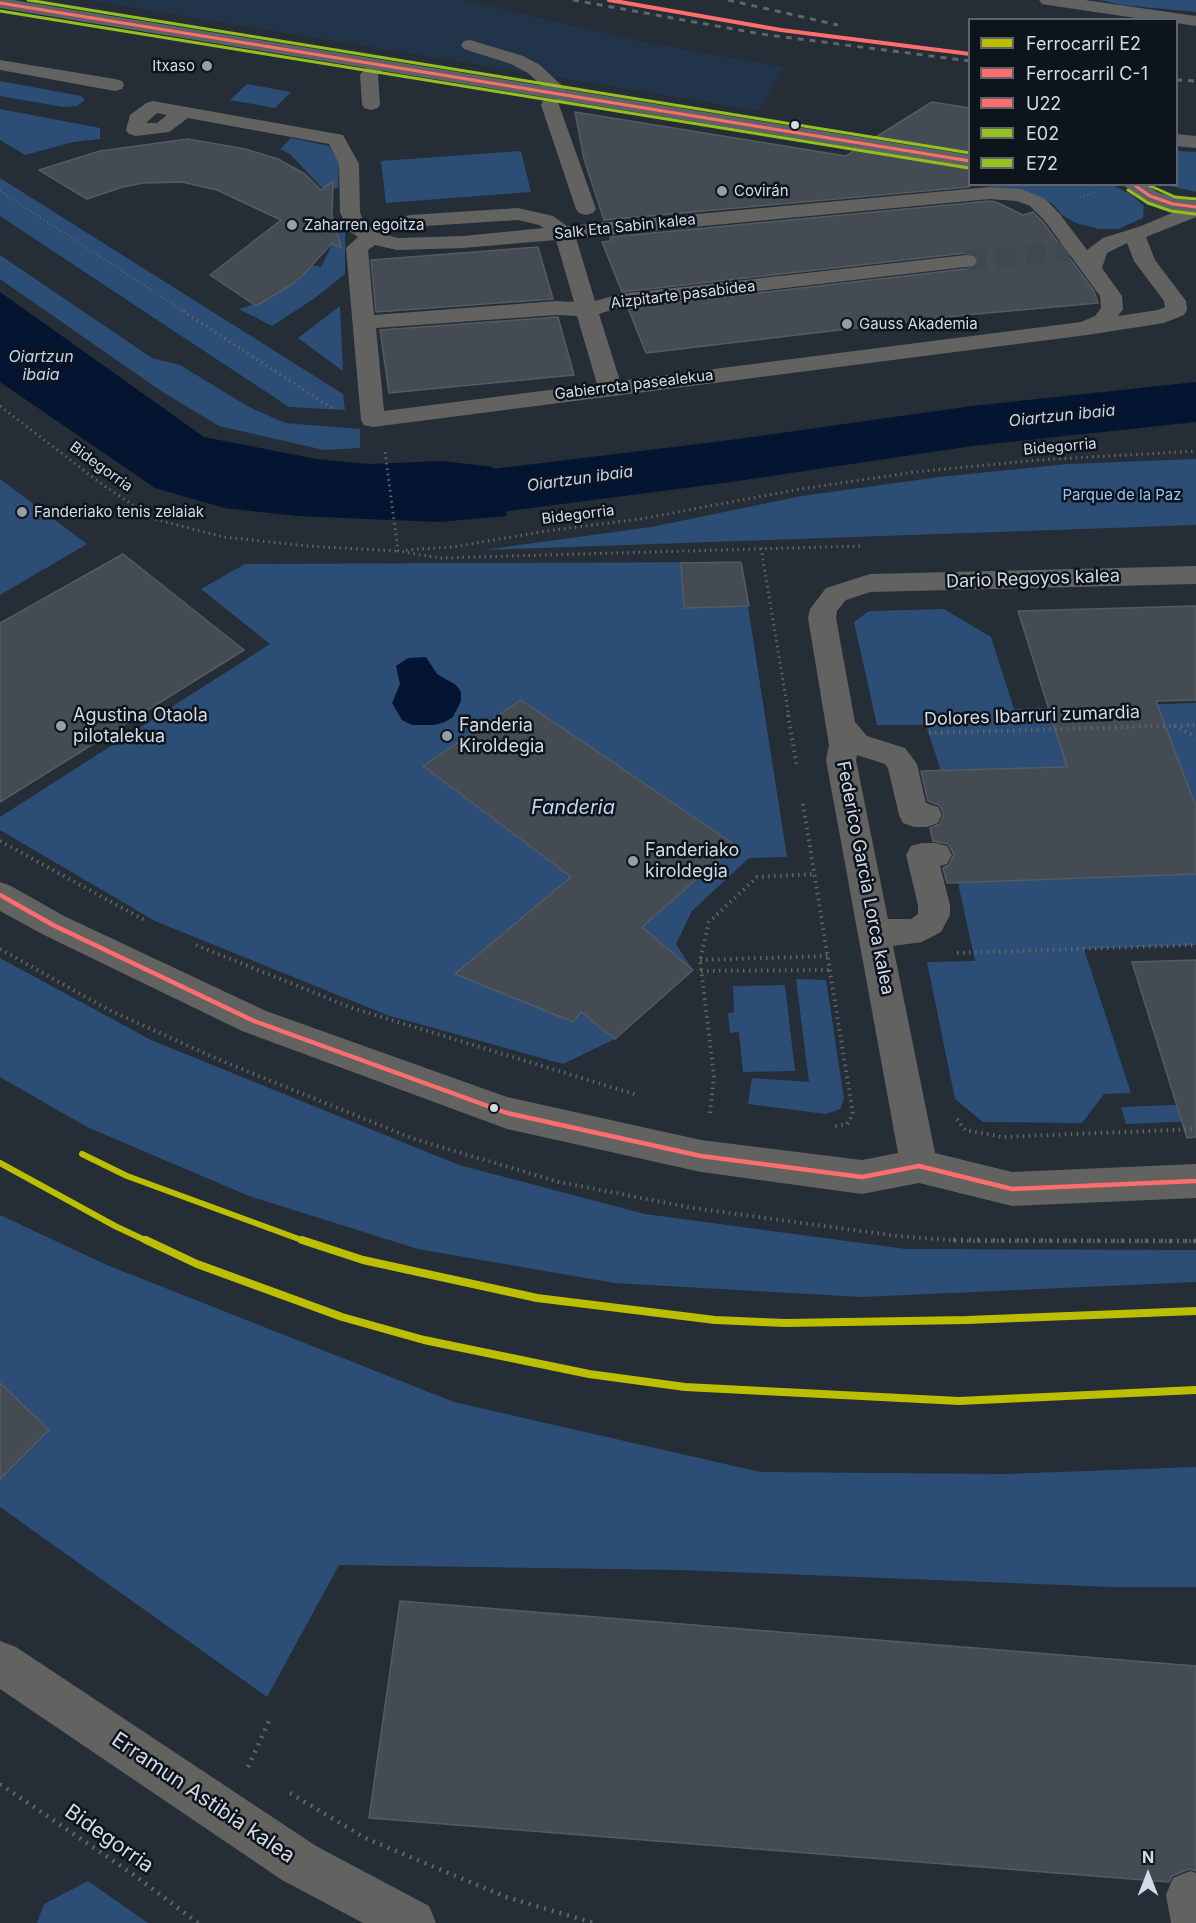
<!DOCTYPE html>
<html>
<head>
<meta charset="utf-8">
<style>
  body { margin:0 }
  #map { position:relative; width:1196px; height:1923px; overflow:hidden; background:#252d36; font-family:Inter,sans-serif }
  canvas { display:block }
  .legend { position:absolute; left:968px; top:18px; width:210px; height:168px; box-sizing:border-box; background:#0e141c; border:2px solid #5c646e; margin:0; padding:8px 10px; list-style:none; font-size:18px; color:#d2dce8 }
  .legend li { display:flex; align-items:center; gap:12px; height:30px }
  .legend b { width:30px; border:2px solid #5c646e }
  .north { position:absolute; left:1118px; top:1845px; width:60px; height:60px; -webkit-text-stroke:4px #0e141c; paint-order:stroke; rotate:0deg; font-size:16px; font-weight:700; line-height:24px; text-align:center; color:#d2dce8 }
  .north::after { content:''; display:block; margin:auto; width:21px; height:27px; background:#d2dce8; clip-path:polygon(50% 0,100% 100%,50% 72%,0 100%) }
</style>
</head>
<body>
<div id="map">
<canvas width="1196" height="1923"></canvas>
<ul class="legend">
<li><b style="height:8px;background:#bcbe00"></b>Ferrocarril E2</li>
<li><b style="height:8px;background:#ff6d6d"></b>Ferrocarril C-1</li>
<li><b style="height:8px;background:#ff6d6d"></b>U22</li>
<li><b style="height:8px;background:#93c01f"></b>E02</li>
<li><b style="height:8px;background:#93c01f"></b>E72</li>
</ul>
<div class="north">N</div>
</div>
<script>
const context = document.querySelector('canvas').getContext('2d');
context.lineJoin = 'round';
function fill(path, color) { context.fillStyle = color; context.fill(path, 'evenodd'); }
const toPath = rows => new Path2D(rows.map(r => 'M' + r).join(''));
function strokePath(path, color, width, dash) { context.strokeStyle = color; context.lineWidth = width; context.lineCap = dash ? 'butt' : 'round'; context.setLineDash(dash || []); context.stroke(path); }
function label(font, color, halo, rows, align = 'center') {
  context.font = font + ' Inter,sans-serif'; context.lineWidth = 5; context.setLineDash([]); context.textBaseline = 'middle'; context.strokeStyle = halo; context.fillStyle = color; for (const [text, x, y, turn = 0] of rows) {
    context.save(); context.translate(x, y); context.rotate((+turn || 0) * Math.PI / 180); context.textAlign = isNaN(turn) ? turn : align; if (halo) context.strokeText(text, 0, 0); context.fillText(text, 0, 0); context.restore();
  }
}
const built = toPath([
  [87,0,464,0,643,42,783,67,759,111]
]);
const green = toPath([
  [1099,0,1196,0,1196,12,1122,5],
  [0,81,81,96,85,100,77,106,63,107,0,96],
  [247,84,291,92,275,108,230,100],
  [0,109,100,128,100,139,73,142,25,155,0,140],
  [291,138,329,146,339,163,338,188,325,191,290,154,280,149],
  [521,151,531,192,386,203,381,161],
  [1177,151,1196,152,1196,192,1166,185,1176,184],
  [0,178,343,394,345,410,289,407,0,216],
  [986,184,1112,185,1132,195,1144,206,1143,218,1118,229,1099,229,1076,223,1062,215,1054,205,1041,197,1017,189,983,186],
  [345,232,345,274,315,298,272,326,239,309,269,299,299,278,311,265,321,267,330,249,335,233],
  [0,255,152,358,180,365,249,407,285,423,360,429,360,448,324,450,219,426,161,391,0,279],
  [340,306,343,371,298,338],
  [1196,459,1196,525,483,550,651,527,802,496,939,477,1068,464],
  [0,479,87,544,0,595],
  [741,562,787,857,749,858,692,911,676,944,693,970,615,1039,563,1064,387,1015,155,921,0,830,0,817,270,644,201,589,245,564],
  [944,609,991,637,1014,709,1196,703,1196,807,1179,763,941,771,926,725,877,725,854,622,869,611],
  [1196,874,1196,945,1084,949,1131,1093,1104,1094,1082,1123,983,1122,955,1099,927,962,975,961,958,883],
  [0,958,151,1040,459,1165,645,1214,906,1249,1196,1250,1196,1282,862,1297,614,1283,418,1249,249,1196,87,1127,0,1077],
  [796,979,826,980,844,1099,840,1109,826,1114,748,1104,752,1078,809,1082],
  [785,985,795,1071,743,1072,739,1032,730,1033,728,1013,734,1012,733,986],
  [1196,1104,1196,1121,1126,1124,1121,1107],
  [0,1215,107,1265,454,1402,760,1472,1004,1474,1196,1467,1196,1587,1113,1587,680,1570,339,1565,267,1697,0,1507,0,1479,48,1430,0,1383],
  [88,1881,148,1923,37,1923,44,1904]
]);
const water = toPath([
  [0,292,204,437,316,459,368,464,442,461,493,467,507,516,439,522,297,516,224,508,155,488,0,382],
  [426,657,437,674,456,685,461,692,461,701,453,717,445,722,434,725,412,725,402,720,392,703,400,684,396,666,408,658]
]);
const river = toPath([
  [1196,382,1196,422,972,446,731,482,501,512,440,518,375,515,350,509,340,493,350,477,375,471,440,474,501,468,731,440,972,406,1196,382]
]);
const building = toPath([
  [932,102,969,108,969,153,876,137,932,102],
  [575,112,846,156,855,150,969,169,969,187,604,220,584,159,575,112],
  [188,139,245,149,278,159,305,174,321,190,333,181,332,215,341,248,332,243,304,274,291,285,256,306,210,275,281,220,217,190,182,182,143,183,123,187,87,199,39,170,100,151,188,139],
  [990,201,996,202,1023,215,1033,212,1043,222,1094,291,1098,303,965,315,646,353,628,308,974,268,979,260,974,254,966,253,622,292,602,242,611,241,610,237,990,201],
  [538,247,553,299,376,312,371,260,538,247],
  [558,317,574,375,389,393,380,330,558,317],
  [123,554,244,650,0,802,0,623,123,554],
  [741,562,749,606,684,608,681,563,741,562],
  [1196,606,1196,700,1156,701,1196,807,1196,874,947,883,943,868,949,865,954,854,948,844,933,841,930,828,940,824,944,814,939,805,928,801,921,771,1067,767,1018,611,1196,606],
  [521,700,735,845,642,927,693,970,615,1039,581,1012,573,1022,455,974,571,877,423,766,521,700],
  [1196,960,1196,1137,1187,1138,1132,962,1196,960],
  [0,1383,49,1430,0,1479,0,1383],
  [400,1601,1196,1666,1196,1871,1189,1869,1172,1876,1169,1882,369,1818,400,1601]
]);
const minorTunnel = toPath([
  [966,261,1069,251]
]);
const pathFar3 = toPath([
  [0,191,185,312],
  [1080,197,1099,191]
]);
const pathFar2 = toPath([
  [183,311,333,409],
  [0,406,103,485,154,519,224,537,307,546,398,551],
  [385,452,398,551,440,558,862,546],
  [761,548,789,717],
  [406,550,452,547,547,531,640,519,801,489,915,472,1038,460,1196,451]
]);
const pathFar1 = toPath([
  [788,715,797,767],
  [1174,726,1196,737],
  [929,733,1196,725],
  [803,804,853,1114,847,1124,833,1127],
  [0,841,146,921],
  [196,945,352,1008,637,1095],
  [0,949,109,1010,222,1061,414,1139,559,1182,693,1208,897,1236,960,1241,1196,1241],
  [957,953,1196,945],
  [700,960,828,956],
  [701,971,831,970],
  [710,1113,714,1076,700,960,709,922,757,877,815,874],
  [957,1119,965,1130,1002,1137,1196,1129]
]);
const path = toPath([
  [953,1240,1196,1241],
  [248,1767,270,1719],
  [0,1784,134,1875,198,1923],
  [290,1793,365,1838,506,1897,594,1923]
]);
const minor = toPath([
  [470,40,523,56,540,65,573,96,571,100,564,102,557,100,528,73,511,64,464,49,461,45,464,41,470,40],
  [0,60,115,79,122,81,124,85,122,89,115,91,0,70,0,60],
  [377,60,383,61,386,65,378,75,380,104,378,108,371,110,364,108,362,104,360,75,371,61,377,60],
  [550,99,557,101,559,105,596,209,593,213,586,215,579,213,576,209,541,105,543,101,550,99],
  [153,101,343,135,359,164,360,212,364,223,379,233,398,238,463,236,544,228,539,225,518,220,410,227,403,225,400,221,403,217,410,215,518,208,553,216,567,226,990,187,1021,189,1044,198,1059,213,1087,250,1103,238,1141,226,1196,203,1196,217,1146,237,1155,260,1186,301,1187,310,1184,315,1164,323,1087,335,373,427,364,425,361,420,346,248,358,237,348,230,340,212,339,164,329,144,188,118,169,132,136,136,129,134,126,130,130,115,146,103,153,101],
  [157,113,167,115,157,123,146,123,157,113],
  [990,199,1017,201,1030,206,1045,221,1100,296,1101,308,1095,316,1081,322,620,381,599,314,621,307,966,267,974,266,977,261,974,256,966,255,620,294,595,301,576,238,990,199],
  [556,240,574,302,556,301,374,315,368,250,375,245,397,250,463,248,556,240],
  [1127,243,1134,261,1164,301,1165,307,1158,310,1118,316,1123,309,1122,296,1102,268,1107,253,1127,243],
  [556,315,577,316,597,384,384,411,376,328,556,315],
  [1196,566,1196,584,870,592,846,600,837,611,836,618,855,722,867,736,905,748,917,764,926,803,938,807,942,815,938,823,927,827,914,827,903,823,899,815,888,768,885,764,857,755,856,760,888,919,911,919,918,914,918,905,906,855,911,846,922,843,936,843,947,846,952,855,947,864,940,866,950,905,950,915,941,932,922,942,893,946,935,1153,1012,1172,1196,1164,1196,1198,1012,1206,919,1183,862,1194,701,1172,507,1129,242,1031,42,934,0,911,0,882,11,886,64,916,266,1011,507,1097,701,1140,862,1160,898,1153,826,760,829,745,808,618,810,609,826,588,870,574,1196,566],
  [0,1641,16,1647,316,1846,429,1906,436,1923,363,1923,282,1880,0,1689,0,1641],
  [1190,1871,1196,1873,1196,1923,1171,1923,1166,1895,1173,1878,1190,1871]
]);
const major = toPath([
  [0,0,13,0,970,155,970,167,0,8,0,0],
  [1039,0,1085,0,1196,16,1196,26,1176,23,1176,20,1149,20,1048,5,1042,4,1039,0],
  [1176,134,1196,136,1196,148,1176,146,1176,134],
  [1122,184,1146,184,1157,192,1176,198,1196,201,1196,213,1173,210,1143,200,1122,184]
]);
const rail = toPath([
  [573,0,761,34,970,61],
  [728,0,838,25],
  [1176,80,1196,81]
]);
const bus1Far1 = toPath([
  [0,3,970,161],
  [1133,184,1150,196,1173,204,1196,207]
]);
const bus1 = toPath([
  [0,895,53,925,254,1021,507,1113,701,1156,862,1177,919,1166,1012,1189,1196,1181]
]);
const bus2 = toPath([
  [0,11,969,168],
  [1128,190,1148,203,1171,211,1195,214]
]);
const bus3 = toPath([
  [28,0,970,153],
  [1146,184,1175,197,1196,199]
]);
const rail1Far1 = toPath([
  [82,1154,127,1176,307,1242],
  [0,1163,115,1226,149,1242]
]);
const rail1 = toPath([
  [146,1240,197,1264,342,1317,424,1340,589,1374,685,1387,959,1401,1196,1390],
  [302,1240,363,1260,537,1298,715,1320,785,1323,967,1320,1196,1311]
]);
const rail2 = toPath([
  [609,0,781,30,970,54]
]);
const markers = [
  [207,66,6,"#959faa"],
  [795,125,5,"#d2dce8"],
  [722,191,6,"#959faa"],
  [292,225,6,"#959faa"],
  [847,324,6,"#959faa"],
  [22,512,6,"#959faa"],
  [61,726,6,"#959faa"],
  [447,736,6,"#959faa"],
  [633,861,6,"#959faa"],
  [494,1108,5,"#d2dce8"]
];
const farPoinames = [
  ["Itxaso",195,66,"right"],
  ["Covirán",734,191],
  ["Zaharren egoitza",304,225],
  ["Gauss Akademia",859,324],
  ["Fanderiako tenis zelaiak",34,512]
];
const farStreetnames = [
  ["Salk Eta Sabin kalea",625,227,-6],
  ["Aizpitarte pasabidea",683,295,-7],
  ["Gabierrota pasealekua",634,385,-7],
  ["Bidegorria",1060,447,-5],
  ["Bidegorria",101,467,36],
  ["Bidegorria",578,515,-7]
];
const farParknames = [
  ["Parque de la Paz",1122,495]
];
const farWaternames = [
  ["Oiartzun",41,357],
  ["ibaia",41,375],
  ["Oiartzun ibaia",1062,416,-6],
  ["Oiartzun ibaia",580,479,-8]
];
const streetNames = [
  ["Dario Regoyos kalea",1033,579,-2],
  ["Dolores Ibarruri zumardia",1032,716,-2],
  ["Federico Garcia Lorca kalea",865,878,79]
];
const poiNames = [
  ["Agustina Otaola",73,716],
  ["pilotalekua",73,737],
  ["Fanderia",459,726],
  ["Kiroldegia",459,747],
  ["Fanderiako",645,851],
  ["kiroldegia",645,872]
];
const waterNames = [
  ["Fanderia",573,808]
];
const nearStreetnames = [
  ["Erramun Astibia kalea",203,1798,34],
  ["Bidegorria",109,1839,35]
];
fill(built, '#223449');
fill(green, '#2c4e76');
fill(water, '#031531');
fill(river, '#031531');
fill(building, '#444b53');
strokePath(building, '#545b63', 1.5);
strokePath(minorTunnel, '#3f4751', 20, [20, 10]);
strokePath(pathFar3, '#626466', 2, [1, 3]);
strokePath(pathFar2, '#626466', 3, [1.5, 4]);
strokePath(pathFar1, '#626466', 4, [1.5, 4.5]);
strokePath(path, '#626466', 4.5, [2, 6]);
fill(minor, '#626260');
fill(major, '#616363');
strokePath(rail, '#616468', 3, [6, 6]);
strokePath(bus1Far1, '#ff6d6d', 3);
strokePath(bus1, '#ff6d6d', 4.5);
strokePath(bus2, '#93c01f', 3);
strokePath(bus3, '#93c01f', 3);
strokePath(rail1Far1, '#bcbe00', 6);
strokePath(rail1, '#bcbe00', 8);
strokePath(rail2, '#ff6d6d', 4);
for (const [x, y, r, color] of markers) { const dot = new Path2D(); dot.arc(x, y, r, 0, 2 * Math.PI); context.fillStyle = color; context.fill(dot); strokePath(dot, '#0e141c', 2); }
label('15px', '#d2dce8', '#0e141c', farPoinames, 'left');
label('15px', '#d2dce8', '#0e141c', farStreetnames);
label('15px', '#96c5fc', '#0e141c', farParknames);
label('italic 16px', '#bfd6f3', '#0e141c', farWaternames);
label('18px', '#d2dce8', '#0e141c', streetNames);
label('18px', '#d2dce8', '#0e141c', poiNames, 'left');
label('italic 20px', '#bfd6f3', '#0e141c', waterNames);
label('21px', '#d2dce8', '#0e141c', nearStreetnames);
</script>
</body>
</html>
